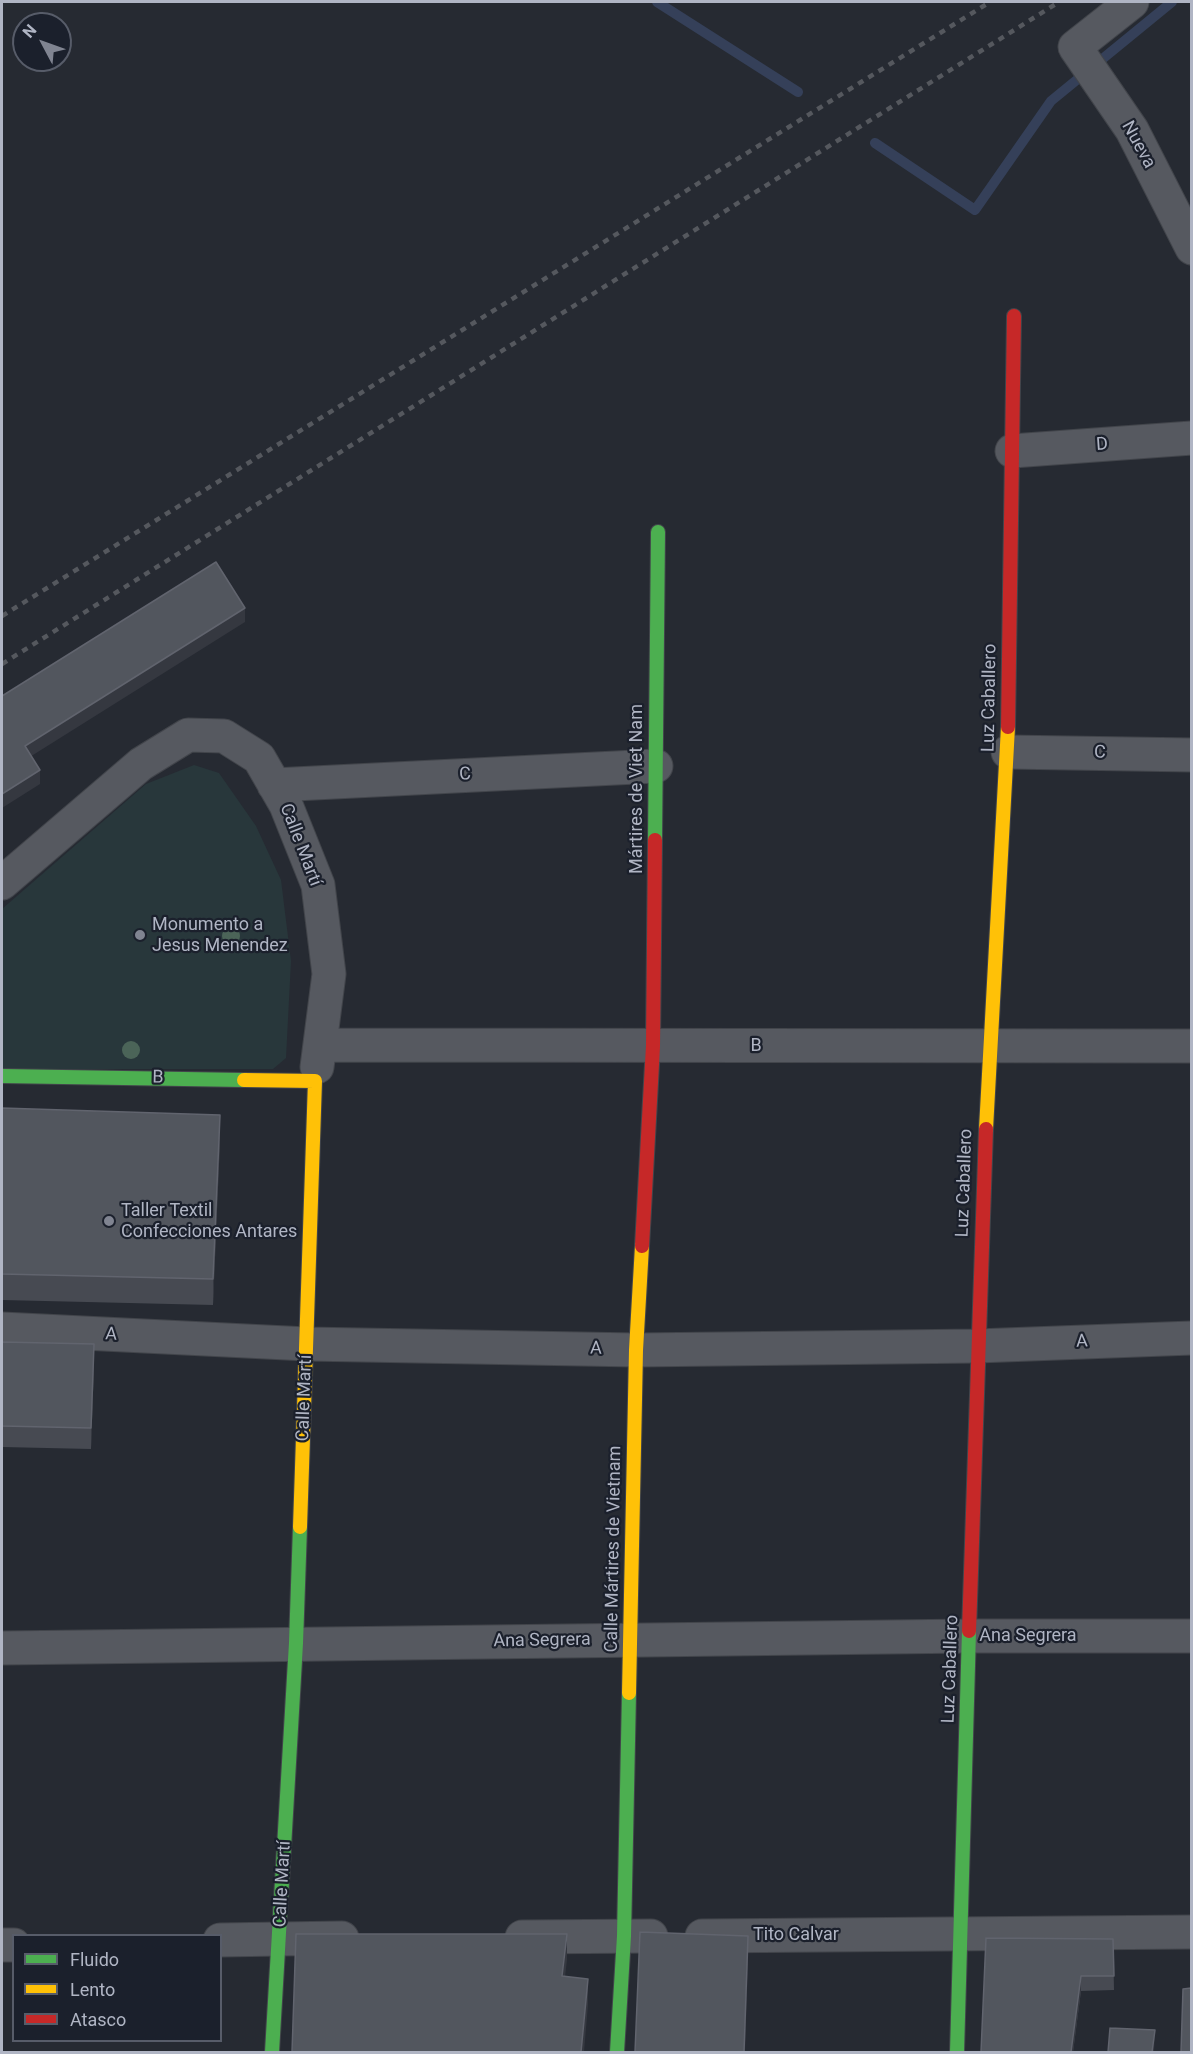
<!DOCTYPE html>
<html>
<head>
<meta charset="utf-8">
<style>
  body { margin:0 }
  #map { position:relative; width:1193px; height:2054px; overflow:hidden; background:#262a32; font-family:Roboto,sans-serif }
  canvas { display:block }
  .frame { position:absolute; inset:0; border:3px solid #b0b5c4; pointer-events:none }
  .legend { position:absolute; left:12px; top:1934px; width:210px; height:108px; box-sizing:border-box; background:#1b202c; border:2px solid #575c69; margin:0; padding:8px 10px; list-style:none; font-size:18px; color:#b0b5c4 }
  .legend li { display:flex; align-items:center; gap:12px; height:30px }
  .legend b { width:30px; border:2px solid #575c69 }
  .north { position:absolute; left:12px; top:12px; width:60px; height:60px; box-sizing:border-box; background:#1b202c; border:2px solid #575c69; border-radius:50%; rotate:311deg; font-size:16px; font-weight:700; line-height:24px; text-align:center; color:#b0b5c4 }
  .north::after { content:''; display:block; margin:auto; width:21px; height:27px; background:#808491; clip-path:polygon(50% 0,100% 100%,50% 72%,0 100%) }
</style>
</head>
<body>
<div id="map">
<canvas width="1193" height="2054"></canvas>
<div class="frame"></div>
<ul class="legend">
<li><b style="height:8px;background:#4caf50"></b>Fluido</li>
<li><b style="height:8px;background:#ffc107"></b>Lento</li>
<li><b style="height:8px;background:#c62828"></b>Atasco</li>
</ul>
<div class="north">N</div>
</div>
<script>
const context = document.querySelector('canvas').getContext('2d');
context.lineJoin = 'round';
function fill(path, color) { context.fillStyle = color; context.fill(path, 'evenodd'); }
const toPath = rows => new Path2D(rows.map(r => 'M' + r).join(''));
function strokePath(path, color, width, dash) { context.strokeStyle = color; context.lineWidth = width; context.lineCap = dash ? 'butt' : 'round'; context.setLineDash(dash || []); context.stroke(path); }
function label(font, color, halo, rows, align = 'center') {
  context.font = font + ' Roboto,sans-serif'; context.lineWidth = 4.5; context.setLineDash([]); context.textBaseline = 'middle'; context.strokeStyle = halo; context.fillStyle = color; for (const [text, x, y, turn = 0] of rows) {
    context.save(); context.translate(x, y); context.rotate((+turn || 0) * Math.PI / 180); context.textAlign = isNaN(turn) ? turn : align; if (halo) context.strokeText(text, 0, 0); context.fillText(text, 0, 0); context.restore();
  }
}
const green = toPath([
  [194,765,219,773,256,826,281,880,291,961,286,1058,273,1069,2,1069,2,909,146,784]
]);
const stream = toPath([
  [657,2,798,92],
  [875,143,975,210,1051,101,1172,2]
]);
const street = toPath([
  [1132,2,1075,47,1132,130,1192,248],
  [1012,451,1192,438],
  [1008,752,1192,755],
  [274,785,656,766],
  [2,883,141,764,188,735,224,736,259,758,286,805,318,885,329,974,317,1067],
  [320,1045,1192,1046],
  [2,1329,307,1344,636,1350,977,1346,1192,1338],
  [2,1648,970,1636,1192,1636],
  [702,1936,1192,1932],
  [522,1937,651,1936],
  [220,1940,342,1938],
  [2,1945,14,1945]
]);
const fast = toPath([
  [655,840,658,532],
  [2,1076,244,1080],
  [272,2052,296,1643,300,1527],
  [617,2052,624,1936,629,1693],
  [957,2052,969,1631]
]);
const slow = toPath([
  [244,1080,315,1081,300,1527],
  [986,1129,1008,727],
  [629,1693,636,1350,642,1246]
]);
const jam = toPath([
  [1008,727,1014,316],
  [642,1246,653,1046,655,840],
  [969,1631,986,1129]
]);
const rail = toPath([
  [2,616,990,2],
  [2,664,1059,2]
]);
const trees = [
  [231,936],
  [131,1050]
];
const wall = toPath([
  [2,1108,220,1141,213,1305,2,1300],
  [2,1342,94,1365,91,1449,2,1447],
  [1113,1939,1114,1990,1081,1991,1073,2052,981,2052]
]);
const shadedWall = toPath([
  [245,608,245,622,25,760,25,746],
  [40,770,40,784,2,808,2,794],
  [220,1115,220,1141,213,1305,213,1279],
  [94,1344,94,1365,91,1449,91,1428],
  [567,1934,567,1960,562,2003,562,1976],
  [748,1936,748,1962,745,2052,744,2052],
  [1081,1976,1081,1991,1073,2052,1071,2052],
  [588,1979,588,2005,584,2052,581,2052],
  [1155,2030,1154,2052,1149,2052]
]);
const building = toPath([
  [216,562,245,608,25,746,40,770,2,794,2,696,216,562],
  [2,1108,220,1115,213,1279,2,1274,2,1108],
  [2,1342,94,1344,91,1428,2,1426,2,1342],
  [640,1932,748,1936,744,2052,635,2052,640,1932],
  [296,1934,567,1934,562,1976,588,1979,581,2052,292,2052,296,1934],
  [986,1938,1113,1939,1114,1976,1081,1976,1071,2052,981,2052,986,1938],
  [1191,1988,1191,2052,1181,2052,1183,1989,1191,1988],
  [1110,2028,1155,2030,1152,2052,1108,2052,1110,2028]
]);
const markers = [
  [140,935,6,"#808491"],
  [109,1221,6,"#808491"]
];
const streetNames = [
  ["Nueva",1138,145,61],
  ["D",1102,445,-4],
  ["Luz Caballero",990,698,-89],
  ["C",1100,753,1],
  ["C",465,775,-3],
  ["Mártires de Viet Nam",637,789,-90],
  ["Calle Martí",300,845,69],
  ["B",756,1046],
  ["B",158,1078,1],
  ["Luz Caballero",965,1183,-88],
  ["A",111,1335,3],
  ["A",1082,1342,-2],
  ["A",596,1349,1],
  ["Calle Martí",305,1398,-88],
  ["Calle Mártires de Vietnam",614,1549,-89],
  ["Ana Segrera",1028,1636],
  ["Ana Segrera",542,1641,-1],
  ["Luz Caballero",951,1669,-88],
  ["Calle Martí",283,1884,-87],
  ["Tito Calvar",796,1935]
];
const poiNames = [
  ["Monumento a",152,925],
  ["Jesus Menendez",152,946],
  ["Taller Textil",121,1211],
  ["Confecciones Antares",121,1232]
];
fill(green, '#28373b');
strokePath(stream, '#354059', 10);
strokePath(street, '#42454b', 35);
strokePath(fast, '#42454b', 16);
strokePath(slow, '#42454b', 16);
strokePath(jam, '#42454b', 16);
strokePath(street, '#565960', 33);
strokePath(fast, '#4caf50', 14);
strokePath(slow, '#ffc107', 14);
strokePath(jam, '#c62828', 14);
strokePath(rail, '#55585e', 4.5, [6, 6]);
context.fillStyle = '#4b6458';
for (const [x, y] of trees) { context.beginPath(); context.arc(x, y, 9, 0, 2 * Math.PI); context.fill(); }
fill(wall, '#474a52');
fill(shadedWall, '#353840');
fill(building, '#52565e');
strokePath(building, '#61646e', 1.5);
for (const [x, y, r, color] of markers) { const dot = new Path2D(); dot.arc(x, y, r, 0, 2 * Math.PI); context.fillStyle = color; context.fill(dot); strokePath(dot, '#1b202c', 2); }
label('18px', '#b0b5c4', '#1b202c', streetNames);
label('18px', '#b0b5c4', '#1b202c', poiNames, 'left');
</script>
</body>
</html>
